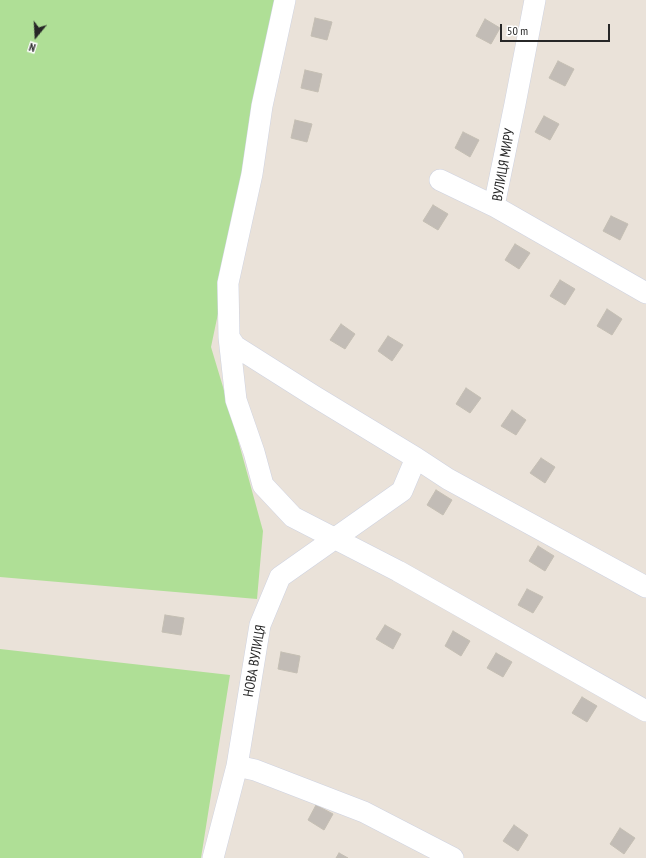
<!DOCTYPE html>
<html>
<head>
<meta charset="utf-8">
<style>
  body { margin:0 }
  #map { position:relative; width:646px; height:858px; overflow:hidden; background:#eae2d9; font-family:"PT Sans Narrow",sans-serif }
  canvas { display:block }
  .north { position:absolute; left:16px; top:16px; width:40px; height:40px; -webkit-text-stroke:3px #fff; paint-order:stroke; rotate:198deg; font-size:11px; font-weight:700; line-height:16px; text-align:center; color:#272727 }
  .north::after { content:''; display:block; margin:auto; width:14px; height:18px; background:#272727; clip-path:polygon(50% 0,100% 100%,50% 72%,0 100%) }
  .scale { position:absolute; left:500px; top:24px; width:110px; height:18px; box-sizing:border-box; border:2px solid #272727; border-top:0; padding-left:5px; font-size:12px; line-height:14px; white-space:nowrap; color:#272727; -webkit-text-stroke:3px #fff; paint-order:stroke }
</style>
</head>
<body>
<div id="map">
<canvas width="646" height="858"></canvas>
<div class="north">N</div>
<div class="scale">50 m</div>
</div>
<script>
const context = document.querySelector('canvas').getContext('2d');
context.lineJoin = 'round';
function fill(path, color) { context.fillStyle = color; context.fill(path, 'evenodd'); }
const toPath = rows => new Path2D(rows.map(r => 'M' + r).join(''));
function strokePath(path, color, width, dash) { context.strokeStyle = color; context.lineWidth = width; context.lineCap = dash ? 'butt' : 'round'; context.setLineDash(dash || []); context.stroke(path); }
function label(font, color, halo, rows, align = 'center') {
  context.font = font + ' "PT Sans Narrow",sans-serif'; context.lineWidth = 3; context.setLineDash([]); context.textBaseline = 'middle'; context.strokeStyle = halo; context.fillStyle = color; for (const [text, x, y, turn = 0] of rows) {
    context.save(); context.translate(x, y); context.rotate((+turn || 0) * Math.PI / 180); context.textAlign = isNaN(turn) ? turn : align; if (halo) context.strokeText(text, 0, 0); context.fillText(text, 0, 0); context.restore();
  }
}
const green = toPath([
  [0,0,275,0,220,304,211,347,229,407,263,531,257,599,0,577,0,578],
  [0,649,230,675,201,858,0,858]
]);
const building = toPath([
  [315,18,332,22,327,40,311,36,315,18],
  [485,19,500,28,491,44,476,36,485,19],
  [558,61,574,69,565,86,549,78,558,61],
  [305,70,322,74,318,92,301,88,305,70],
  [544,116,559,124,550,140,535,132,544,116],
  [295,120,312,124,307,142,291,138,295,120],
  [463,132,479,140,470,157,455,148,463,132],
  [433,205,448,214,438,230,423,221,433,205],
  [611,216,628,224,620,240,603,231,611,216],
  [515,244,530,253,519,269,505,260,515,244],
  [560,280,575,289,565,305,550,296,560,280],
  [607,309,622,319,612,335,597,326,607,309],
  [341,324,355,334,345,349,330,340,341,324],
  [388,336,403,345,392,361,378,351,388,336],
  [466,388,481,398,470,413,456,404,466,388],
  [512,410,526,420,516,435,501,426,512,410],
  [541,458,555,467,545,483,530,473,541,458],
  [436,490,452,500,443,515,427,505,436,490],
  [538,546,554,556,545,571,529,561,538,546],
  [527,589,543,597,533,613,518,605,527,589],
  [165,615,184,618,181,635,162,632,165,615],
  [385,625,401,634,393,649,376,639,385,625],
  [453,631,470,641,461,656,445,646,453,631],
  [281,652,300,656,297,673,278,669,281,652],
  [496,653,512,662,503,677,487,668,496,653],
  [582,697,597,706,587,722,572,713,582,697],
  [316,805,333,814,324,830,308,820,316,805],
  [514,825,528,835,518,851,503,841,514,825],
  [620,828,635,838,624,854,610,844,620,828],
  [339,853,348,858,336,858,339,853]
]);
const minor = toPath([
  [285,0,262,106,252,174,228,283,229,337,235,346,314,396,416,458,448,479,646,587],
  [535,0,515,104,494,206,646,293],
  [440,180,494,206],
  [229,337,236,400,254,452,263,485,293,517,398,571,646,711],
  [237,766,255,770,364,812,453,858],
  [213,858,237,766,260,625,280,577,402,491,416,458]
]);
const streetNames = [
  ["ВУЛИЦЯ МИРУ",504,165,-80],
  ["НОВА ВУЛИЦЯ",255,661,-80]
];
fill(green, '#afdf96');
fill(building, '#c2bcb6');
strokePath(building, '#c4beb3', 1);
strokePath(minor, '#ced2e0', 22);
strokePath(minor, '#fff', 21);
label('14px', '#272727', '#fff', streetNames);
</script>
</body>
</html>
